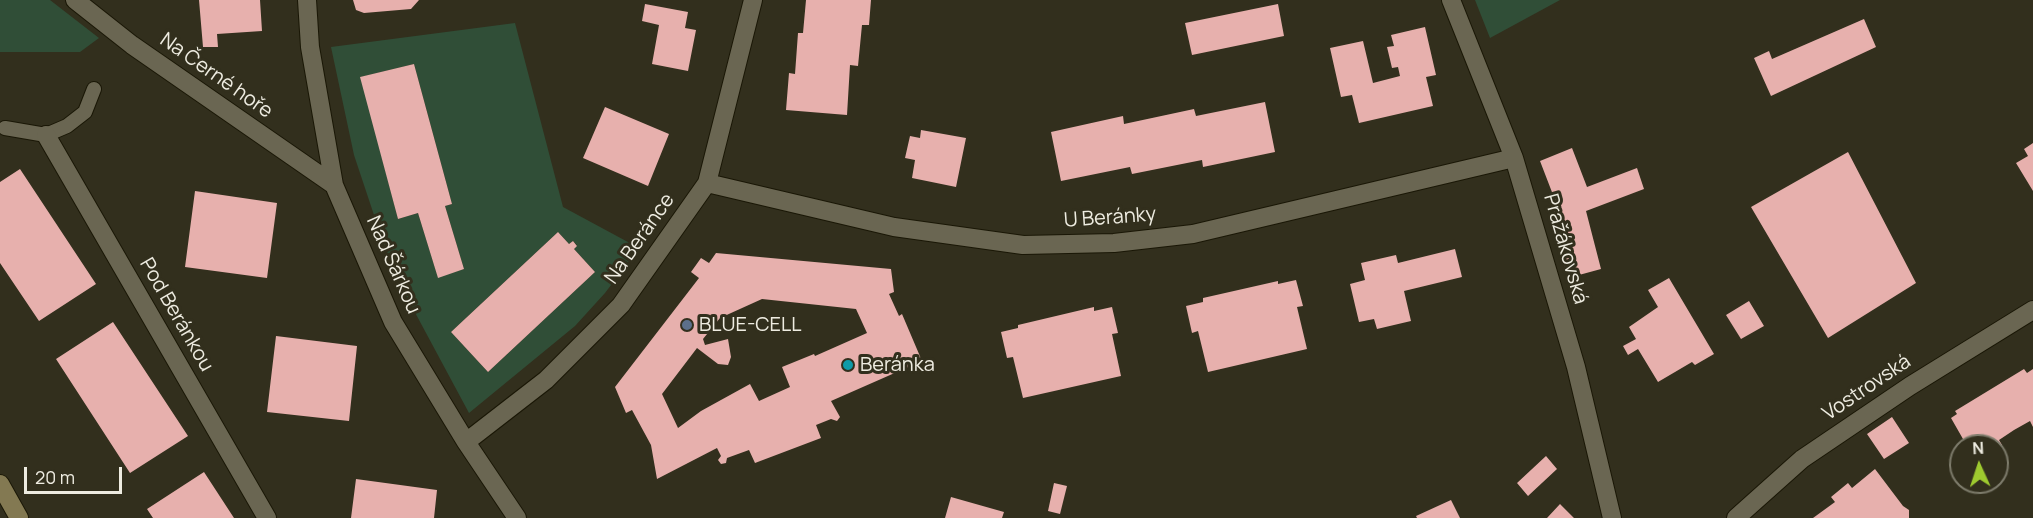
<!DOCTYPE html>
<html>
<head>
<meta charset="utf-8">
<style>
  body { margin:0 }
  #map { position:relative; width:2033px; height:518px; overflow:hidden; background:#322f1d; font-family:Manrope,sans-serif }
  canvas { display:block }
  .north { position:absolute; left:1949px; top:434px; width:60px; height:60px; box-sizing:border-box; background:#322f1d; border:2px solid #7d7b6b; border-radius:50%; rotate:357deg; font-size:16px; font-weight:700; line-height:24px; text-align:center; color:#eeece1 }
  .north::after { content:''; display:block; margin:auto; width:21px; height:27px; background:#9eca2f; clip-path:polygon(50% 0,100% 100%,50% 72%,0 100%) }
  .scale { position:absolute; left:24px; top:467px; width:98px; height:27px; box-sizing:border-box; border:3px solid #eeece1; border-top:0; padding-left:8px; font-size:18px; line-height:21px; white-space:nowrap; color:#eeece1; -webkit-text-stroke:4px #322f1d; paint-order:stroke }
</style>
</head>
<body>
<div id="map">
<canvas width="2033" height="518"></canvas>
<div class="north">N</div>
<div class="scale">20 m</div>
</div>
<script>
const context = document.querySelector('canvas').getContext('2d');
context.lineJoin = 'round';
function fill(path, color) { context.fillStyle = color; context.fill(path, 'evenodd'); }
const toPath = rows => new Path2D(rows.map(r => 'M' + r).join(''));
function strokePath(path, color, width, dash) { context.strokeStyle = color; context.lineWidth = width; context.lineCap = dash ? 'butt' : 'round'; context.setLineDash(dash || []); context.stroke(path); }
function label(font, color, halo, rows, align = 'center') {
  context.font = font + ' Manrope,sans-serif'; context.lineWidth = 6; context.setLineDash([]); context.textBaseline = 'middle'; context.strokeStyle = halo; context.fillStyle = color; for (const [text, x, y, turn = 0] of rows) {
    context.save(); context.translate(x, y); context.rotate((+turn || 0) * Math.PI / 180); context.textAlign = isNaN(turn) ? turn : align; if (halo) context.strokeText(text, 0, 0); context.fillText(text, 0, 0); context.restore();
  }
}
const green = toPath([
  [0,0,50,0,99,38,80,52,0,52],
  [1475,0,1560,0,1490,38],
  [515,23,563,207,639,248,605,293,575,326,469,413,404,292,385,248,354,155,331,47],
  [414,64,452,204,445,206,464,269,438,277,418,213,398,219,361,77],
  [558,232,569,244,573,241,577,245,574,249,595,272,488,372,451,332]
]);
const building = toPath([
  [199,0,260,0,262,31,217,34,218,47,203,47],
  [353,0,419,0,411,9,364,13,356,10],
  [806,0,871,0,869,25,862,25,858,66,850,65,847,115,786,110,789,73,795,74,798,33,803,33],
  [645,4,688,12,685,28,696,30,688,71,652,64,659,25,642,21],
  [1278,4,1284,36,1192,55,1185,23],
  [1864,19,1876,47,1771,96,1754,58,1769,51,1772,59],
  [1425,27,1436,75,1426,77,1433,106,1359,123,1352,95,1341,97,1330,48,1363,41,1373,83,1400,76,1398,67,1392,68,1387,47,1394,46,1391,35],
  [414,64,452,204,445,206,464,269,438,278,418,213,398,219,360,77],
  [1265,102,1275,152,1203,167,1202,160,1132,174,1130,167,1061,181,1051,132,1123,116,1124,124,1194,109,1196,116],
  [605,107,669,134,648,186,583,158],
  [921,130,966,138,956,187,912,178,915,160,905,158,910,136,920,138],
  [2033,143,2033,191,2016,163,2028,156,2024,149],
  [1572,148,1587,187,1637,168,1644,189,1586,211,1601,269,1568,278,1552,224,1557,222,1549,202,1555,200,1540,161],
  [1848,152,1916,283,1828,338,1751,207],
  [20,169,96,284,39,321,0,263,0,182],
  [195,191,277,203,267,278,185,267],
  [558,232,569,244,573,241,577,246,574,249,595,272,488,372,451,332],
  [1455,249,1462,277,1404,291,1411,321,1377,329,1374,319,1359,322,1350,284,1365,280,1361,263,1396,255,1398,263],
  [716,253,891,269,894,292,889,294,899,316,902,314,922,361,831,401,840,417,837,421,831,419,816,425,821,438,755,463,749,450,727,458,726,463,721,464,718,460,721,456,717,448,657,479,651,445,632,410,626,413,615,387,699,278,691,272,701,258,709,263],
  [762,299,856,309,867,333,815,356,814,354,782,367,790,387,759,401,750,384,701,411,678,428,662,394,697,348,718,364,728,365,731,357,728,339,705,345,703,339,720,318],
  [1669,278,1714,354,1695,365,1692,362,1658,382,1638,349,1628,355,1623,346,1636,339,1629,327,1658,307,1648,290],
  [1296,280,1303,306,1297,307,1307,349,1208,372,1198,331,1192,333,1186,306,1203,302,1203,298,1278,281,1278,284],
  [1749,301,1764,326,1741,339,1726,315],
  [1094,307,1094,311,1112,307,1118,333,1112,334,1121,376,1023,398,1013,357,1007,358,1001,332,1018,328,1018,325],
  [113,322,188,436,130,473,56,359],
  [276,336,357,346,349,421,267,412],
  [2024,369,2027,373,2033,369,2033,427,2030,421,2014,430,1999,440,2002,445,1997,448,1997,446,1967,446,1951,418,1957,414,1955,411],
  [1892,417,1909,443,1884,459,1867,434],
  [1546,456,1557,469,1528,496,1517,483],
  [1875,469,1903,506,1909,510,1909,518,1813,518,1835,502,1831,497,1848,483,1852,488],
  [204,472,234,518,153,518,147,509],
  [356,479,437,490,434,518,351,518],
  [1054,483,1067,486,1060,514,1048,511],
  [951,497,1004,512,1002,518,945,518],
  [1451,500,1460,518,1417,518,1416,516],
  [1560,504,1574,518,1547,518]
]);
const lane = toPath([
  [5,128,46,135,67,126,85,112,94,89]
]);
const street = toPath([
  [75,0,132,45,334,185],
  [307,0,310,47,334,185,393,322,466,442,517,518],
  [1451,0,1514,158,1576,367,1612,518],
  [46,135,267,518],
  [707,183,894,227,1023,245,1114,243,1193,234,1514,158],
  [466,442,546,380,621,305,707,183,753,0],
  [1736,518,1802,459,1910,386,2033,310]
]);
const secondary = toPath([
  [0,484,19,518]
]);
const markers = [
  [687,325,6,"#5c6f8a"],
  [848,365,6,"#0f9aa8"]
];
const streetNames = [
  ["Na Černé hoře",216,76,35],
  ["U Beránky",1110,218,-4],
  ["Na Beránce",640,239,-55],
  ["Pražákovská",1565,249,74],
  ["Nad Šárkou",393,265,66],
  ["Pod Beránkou",176,315,60],
  ["Vostrovská",1867,388,-34]
];
const poiNames = [
  ["BLUE-CELL",699,325],
  ["Beránka",860,365]
];
fill(green, '#304e37');
fill(building, '#e7b0ad');
strokePath(lane, '#1a1706', 16);
strokePath(street, '#1a1706', 20);
strokePath(secondary, '#1a1706', 20);
strokePath(lane, '#6a6652', 14);
strokePath(street, '#6a6652', 18);
strokePath(secondary, '#837952', 18);
for (const [x, y, r, color] of markers) { const dot = new Path2D(); dot.arc(x, y, r, 0, 2 * Math.PI); context.fillStyle = color; context.fill(dot); strokePath(dot, '#322f1d', 2); }
label('20px', '#eeece1', '#322f1d', streetNames);
label('20px', '#eeece1', '#322f1d', poiNames, 'left');
</script>
</body>
</html>
